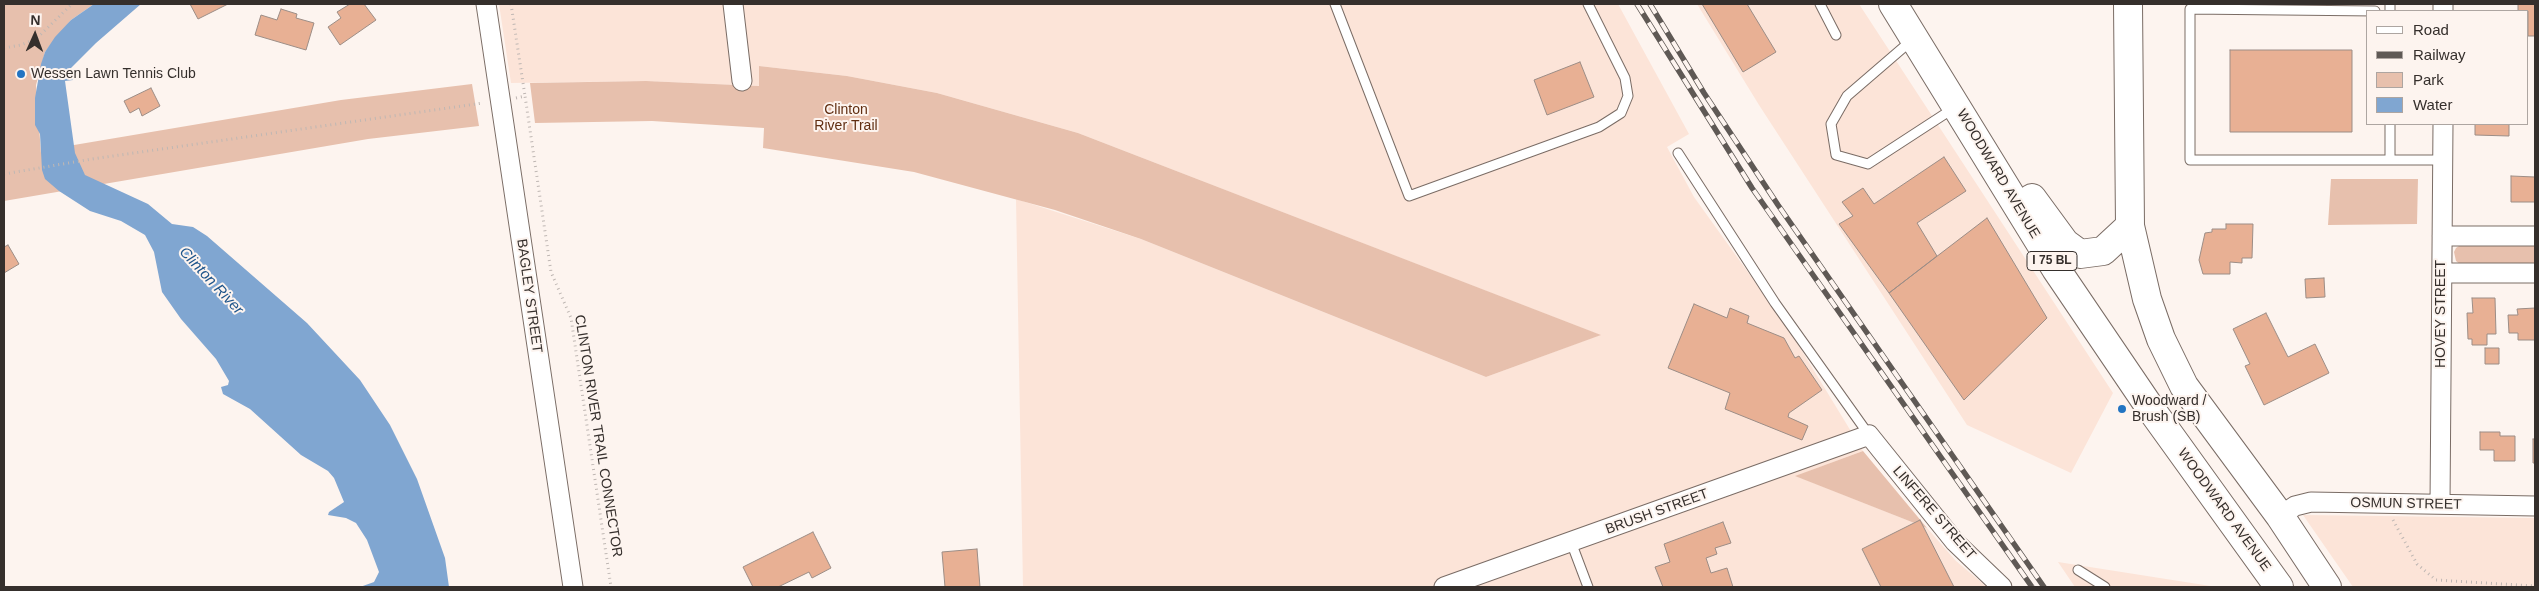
<!DOCTYPE html>
<html>
<head>
<meta charset="utf-8">
<style>
  body { margin:0 }
  #map { position:relative; width:2539px; height:591px; overflow:hidden; background:#fdf4ef; font-family:Arial,sans-serif }
  canvas { display:block }
  .frame { position:absolute; inset:0; border:5px solid #352f2c; pointer-events:none }
  .legend { position:absolute; left:2366px; top:10px; width:162px; height:115px; box-sizing:border-box; background:#fdf4ef; border:1px solid #ada5a1; margin:0; padding:6px 9px; list-style:none; font-size:15px; color:#352f2c }
  .legend li { display:flex; align-items:center; gap:10px; height:25px }
  .legend b { width:25px; border:1px solid #ada5a1 }
  .north { position:absolute; left:10px; top:10px; width:50px; height:50px; -webkit-text-stroke:4px #fdf4ef; paint-order:stroke; rotate:2deg; font-size:14px; font-weight:700; line-height:20px; text-align:center; color:#352f2c }
  .north::after { content:''; display:block; margin:auto; width:18px; height:22px; background:#352f2c; clip-path:polygon(50% 0,100% 100%,50% 72%,0 100%) }
</style>
</head>
<body>
<div id="map">
<canvas width="2539" height="591"></canvas>
<div class="frame"></div>
<ul class="legend">
<li><b style="height:6px;background:#fff"></b>Road</li>
<li><b style="height:6px;background:#5f5955"></b>Railway</li>
<li><b style="height:14px;background:#e7c0ad"></b>Park</li>
<li><b style="height:14px;background:#80a6d1"></b>Water</li>
</ul>
<div class="north">N</div>
</div>
<script>
const context = document.querySelector('canvas').getContext('2d');
context.lineJoin = 'round';
function fill(path, color) { context.fillStyle = color; context.fill(path, 'evenodd'); }
const toPath = rows => new Path2D(rows.map(r => 'M' + r).join(''));
function strokePath(path, color, width, dash) { context.strokeStyle = color; context.lineWidth = width; context.lineCap = dash ? 'butt' : 'round'; context.setLineDash(dash || []); context.stroke(path); }
function label(font, color, halo, rows, align = 'center') {
  context.font = font + ' Arial,sans-serif'; context.lineWidth = 4; context.setLineDash([]); context.textBaseline = 'middle'; context.strokeStyle = halo; context.fillStyle = color; for (const [text, x, y, turn = 0] of rows) {
    context.save(); context.translate(x, y); context.rotate((+turn || 0) * Math.PI / 180); context.textAlign = isNaN(turn) ? turn : align; if (halo) context.strokeText(text, 0, 0); context.fillText(text, 0, 0); context.restore();
  }
}
const built = toPath([
  [499,4,1618,4,1689,134,1667,147,1694,197,1788,328,1863,451,1796,476,1927,528,1956,561,1987,587,1023,587,1016,199,1141,239,1486,377,1600,335,1078,133,937,93,847,76,759,66,760,86,646,81,511,83],
  [1697,4,1859,4,2113,393,2071,473,1967,425,1759,105],
  [2303,515,2535,518,2535,587,2353,587],
  [2058,562,2217,587,2075,587]
]);
const green = toPath([
  [4,4,94,4,71,20,45,52,36,85,41,153,74,145,341,100,472,84,479,126,368,139,4,201],
  [759,66,847,76,937,93,1078,133,1601,335,1486,377,1141,239,1055,210,914,172,763,148,764,128,652,121,535,123,530,83,646,81,759,86],
  [2331,179,2418,179,2417,224,2328,225],
  [2462,244,2535,244,2535,265,2460,264,2456,261,2454,252,2456,248],
  [1863,451,1927,528,1795,476]
]);
const water = toPath([
  [94,4,141,4,96,43,68,71,73,80,65,81,75,153,85,175,148,204,172,224,193,227,207,236,307,323,360,380,390,425,417,479,445,558,449,587,360,587,374,582,379,572,367,540,356,523,346,518,328,515,329,512,344,502,334,478,328,471,301,455,250,409,223,394,221,387,228,385,229,381,216,359,181,319,162,292,154,252,145,235,121,221,90,211,59,191,45,179,42,170,40,134,35,125,35,98,41,64,45,52,55,37,71,20]
]);
const building = toPath([
  [190,4,228,4,198,19,190,4],
  [350,4,364,4,376,20,340,45,328,27,341,18,337,12,350,4],
  [1702,4,1747,4,1776,52,1743,72,1702,4],
  [2518,4,2535,4,2535,36,2528,36,2528,11,2518,11,2518,4],
  [281,9,297,14,296,18,314,23,306,50,255,35,261,15,277,20,281,9],
  [2230,50,2352,50,2352,132,2230,132,2230,50],
  [1580,62,1594,97,1547,115,1534,80,1580,62],
  [151,88,160,106,142,116,139,108,130,113,124,101,151,88],
  [2475,124,2509,124,2509,136,2475,135,2475,124],
  [1944,157,1966,191,1917,223,1937,256,1889,293,1839,224,1853,216,1842,202,1863,188,1874,204,1944,157],
  [2511,176,2535,177,2535,202,2511,202,2511,176],
  [1987,218,2047,318,1964,400,1889,293,1987,218],
  [2226,224,2253,224,2252,258,2242,258,2242,263,2230,262,2230,274,2203,274,2199,260,2205,233,2212,232,2212,229,2226,229,2226,224],
  [8,245,19,264,4,273,4,247,8,245],
  [2324,278,2325,297,2306,298,2305,279,2324,278],
  [2472,298,2495,298,2496,334,2487,334,2487,345,2472,345,2472,339,2468,339,2467,313,2473,313,2472,298],
  [1694,304,1727,318,1730,308,1749,316,1747,323,1784,338,1795,358,1799,356,1822,390,1789,413,1788,417,1808,426,1802,440,1725,409,1730,393,1668,368,1694,304],
  [2535,308,2535,340,2518,340,2518,333,2509,333,2508,315,2518,315,2517,309,2535,308],
  [2266,313,2288,357,2315,344,2329,373,2264,405,2245,366,2250,364,2233,329,2266,313],
  [2485,348,2499,348,2499,364,2485,364,2485,348],
  [2480,432,2500,432,2500,436,2515,436,2515,461,2494,461,2494,450,2480,450,2480,432],
  [2533,439,2535,439,2535,463,2533,463,2533,439],
  [1920,520,1954,587,1881,587,1862,549,1920,520],
  [1723,522,1731,543,1715,548,1717,554,1706,558,1711,573,1727,568,1733,587,1663,587,1655,567,1670,562,1664,544,1723,522],
  [813,532,831,568,812,578,809,572,778,587,753,587,743,567,813,532],
  [977,549,980,587,945,587,942,552,977,549]
]);
const path = toPath([
  [511,4,525,96],
  [4,48,21,45,36,39,72,4],
  [516,98,525,96,551,272,571,318,611,587],
  [4,174,92,159,483,103],
  [2393,520,2417,564,2436,580,2535,586]
]);
const lane = toPath([
  [1335,4,1409,196,1599,127,1621,113,1628,96,1625,78,1588,4],
  [1820,4,1836,35],
  [2390,4,2390,11],
  [2375,11,2190,9,2190,160,2442,160],
  [1912,40,1847,96,1831,124,1836,155,1868,164,1954,108],
  [1678,153,1775,303,1869,435],
  [2390,159,2390,124],
  [1571,542,1588,587],
  [2078,570,2105,587]
]);
const street = toPath([
  [486,4,573,587],
  [733,4,742,81],
  [2443,11,2443,4],
  [2442,236,2535,236],
  [2442,273,2535,273],
  [2440,504,2443,124],
  [2280,516,2295,506,2311,502,2535,506],
  [1444,587,1869,435,1955,542,2002,587]
]);
const primary = toPath([
  [1893,4,2056,269,2153,412,2279,587],
  [2128,4,2130,226,2147,299,2161,339,2184,386,2280,516,2327,587],
  [2032,198,2065,243,2080,254,2103,251,2130,226]
]);
const rail = toPath([
  [1637,4,1752,188,2032,587],
  [1650,4,1704,93,1778,205,2044,587]
]);
const markers = [
  [21,74,5,"#2274c2"],
  [2122,409,5,"#2274c2"]
];
const shields = [
  [2052,261,50]
];
const shieldNames = [
  ["I 75 BL",2052,261]
];
const poiNames = [
  ["Wessen Lawn Tennis Club",31,74],
  ["Woodward /",2132,401],
  ["Brush (SB)",2132,417]
];
const parkNames = [
  ["Clinton",846,110],
  ["River Trail",846,126]
];
const streetNames = [
  ["WOODWARD AVENUE",1998,174,59],
  ["BAGLEY STREET",529,296,82],
  ["HOVEY STREET",2441,314,-90],
  ["CLINTON RIVER TRAIL CONNECTOR",598,436,81],
  ["OSMUN STREET",2406,504,1],
  ["WOODWARD AVENUE",2224,510,54],
  ["BRUSH STREET",1657,512,-20],
  ["LINFERE STREET",1934,513,49]
];
const waterNames = [
  ["Clinton River",211,281,47]
];
fill(built, '#fce4d8');
fill(green, '#e7c0ad');
fill(water, '#80a6d1');
fill(building, '#e8b094');
strokePath(building, '#9c8d86', 1);
strokePath(lane, '#7a6c65', 11);
strokePath(street, '#7a6c65', 21);
strokePath(primary, '#7a6c65', 30);
strokePath(path, '#bfb7b3', 3, [1, 4]);
strokePath(lane, '#fff', 9);
strokePath(street, '#fff', 19);
strokePath(primary, '#fff', 28);
strokePath(rail, '#5f5955', 5.5);
strokePath(rail, '#fdf4ef', 4, [11]);
for (const [x, y, r, color] of markers) { const dot = new Path2D(); dot.arc(x, y, r, 0, 2 * Math.PI); context.fillStyle = color; context.fill(dot); strokePath(dot, '#fdf4ef', 2); }
for (const [x, y, w] of shields) { const box = new Path2D(); box.roundRect(x - w / 2, y - 9.5, w, 19, 4); context.fillStyle = '#fdf4ef'; context.fill(box); strokePath(box, '#352f2c', 1); }
label('bold 12px', '#352f2c', null, shieldNames);
label('14px', '#352f2c', '#fdf4ef', poiNames, 'left');
label('14px', '#612e11', '#fdf4ef', parkNames);
label('14px', '#352f2c', '#fdf4ef', streetNames);
label('italic 15px', '#1f558b', '#fdf4ef', waterNames);
</script>
</body>
</html>
